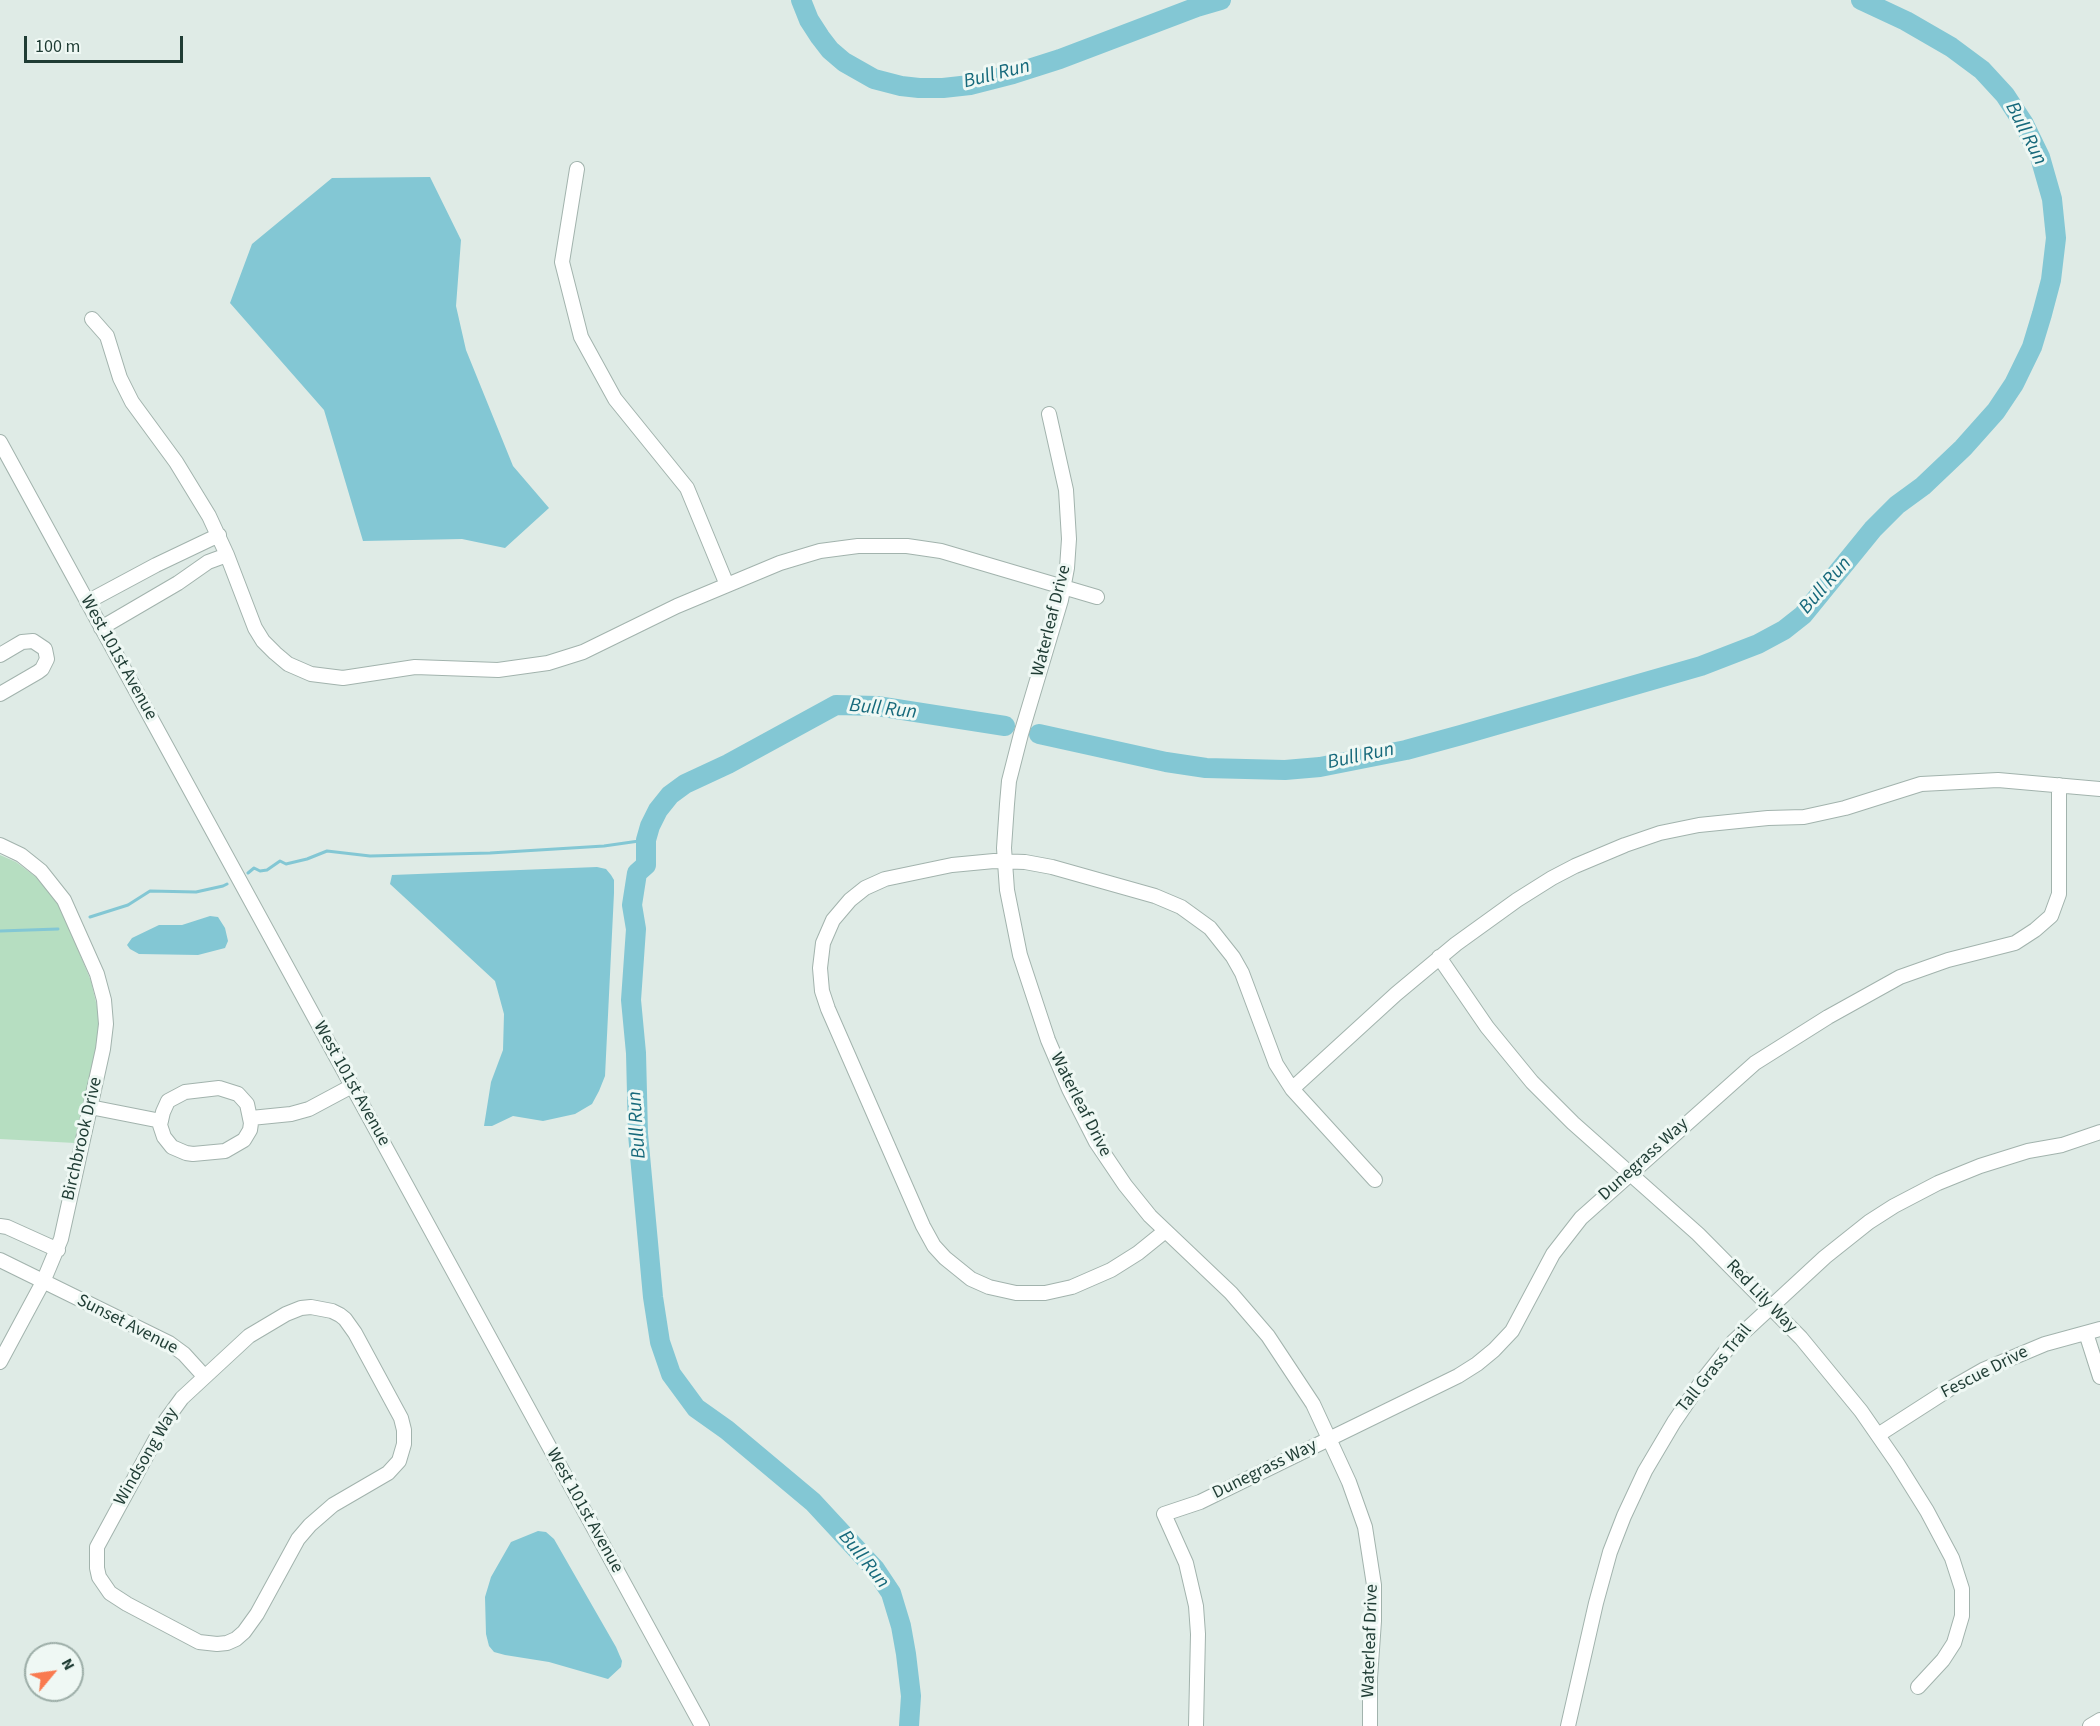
<!DOCTYPE html>
<html>
<head>
<meta charset="utf-8">
<style>
  body { margin:0 }
  #map { position:relative; width:2100px; height:1726px; overflow:hidden; background:#dfebe6; font-family:"Source Sans 3",sans-serif }
  canvas { display:block }
  .north { position:absolute; left:24px; top:1642px; width:60px; height:60px; box-sizing:border-box; background:#eff8f4; border:2px solid #9cada7; border-radius:50%; rotate:61deg; font-size:16px; font-weight:700; line-height:24px; text-align:center; color:#1f3c34 }
  .north::after { content:''; display:block; margin:auto; width:21px; height:27px; background:#f97a4f; clip-path:polygon(50% 0,100% 100%,50% 72%,0 100%) }
  .scale { position:absolute; left:24px; top:36px; width:159px; height:27px; box-sizing:border-box; border:3px solid #1f3c34; border-top:0; padding-left:8px; font-size:18px; line-height:21px; white-space:nowrap; color:#1f3c34; -webkit-text-stroke:4px #eff8f4; paint-order:stroke }
</style>
</head>
<body>
<div id="map">
<canvas width="2100" height="1726"></canvas>
<div class="north">N</div>
<div class="scale">100 m</div>
</div>
<script>
const context = document.querySelector('canvas').getContext('2d');
context.lineJoin = 'round';
function fill(path, color) { context.fillStyle = color; context.fill(path, 'evenodd'); }
const toPath = rows => new Path2D(rows.map(r => 'M' + r).join(''));
function strokePath(path, color, width, dash) { context.strokeStyle = color; context.lineWidth = width; context.lineCap = dash ? 'butt' : 'round'; context.setLineDash(dash || []); context.stroke(path); }
function label(font, color, halo, rows, align = 'center') {
  context.font = font + ' "Source Sans 3",sans-serif'; context.lineWidth = 6; context.setLineDash([]); context.textBaseline = 'middle'; context.strokeStyle = halo; context.fillStyle = color; for (const [text, x, y, turn = 0] of rows) {
    context.save(); context.translate(x, y); context.rotate((+turn || 0) * Math.PI / 180); context.textAlign = isNaN(turn) ? turn : align; if (halo) context.strokeText(text, 0, 0); context.fillText(text, 0, 0); context.restore();
  }
}
const green = toPath([
  [0,855,16,862,36,877,59,904,91,981,99,1015,96,1053,75,1143,0,1139]
]);
const water = toPath([
  [430,177,461,240,456,306,466,350,513,466,549,508,505,548,462,539,363,541,324,410,230,303,252,244,332,178],
  [597,867,606,869,611,875,614,880,614,893,605,1076,599,1091,592,1104,575,1114,543,1121,513,1116,492,1126,484,1126,491,1082,503,1050,504,1014,495,981,390,884,392,875],
  [210,916,218,917,225,928,228,941,225,948,198,955,139,954,130,949,127,945,132,938,159,925,182,925],
  [538,1531,546,1532,554,1539,616,1647,622,1661,621,1667,608,1679,549,1662,505,1655,494,1652,489,1646,486,1634,485,1597,491,1577,511,1542]
]);
const stream = toPath([
  [248,873,254,868,260,871,267,870,280,861,286,864,307,859,327,851,370,856,490,853,604,846,646,840],
  [90,917,128,905,150,891,196,892,223,886,227,884],
  [0,931,58,929]
]);
const river = toPath([
  [801,0,809,20,820,37,830,50,844,62,874,79,901,86,919,88,943,88,970,85,1013,74,1060,59,1197,7,1221,0],
  [1039,734,1166,762,1206,768,1285,770,1320,767,1406,750,1461,735,1701,666,1758,644,1784,630,1803,615,1873,529,1897,505,1923,486,1963,448,1996,411,2014,384,2032,347,2042,314,2051,280,2056,238,2052,199,2040,157,2024,124,2005,95,1982,70,1951,47,1906,21,1861,0],
  [909,1726,911,1696,906,1654,901,1626,891,1593,875,1569,813,1502,727,1430,696,1408,671,1374,660,1342,653,1297,638,1134,636,1053,631,1000,636,929,632,905,637,873,646,865,646,840,650,826,658,810,670,795,685,784,728,764,836,705,877,706,1005,726]
]);
const minor = toPath([
  [577,169,562,262,581,337,615,399,687,488,727,585],
  [92,319,107,336,120,378,132,402,176,462,209,516,227,555,255,628,263,641,275,653,288,664,311,674,343,678,415,667,498,670,548,663,583,652,677,606,780,563,820,551,858,546,907,546,941,551,1097,597],
  [1049,414,1066,490,1069,539,1067,568,1061,600,1021,734,1009,781,1007,804,1004,848,1007,890,1020,955,1048,1040,1069,1089,1096,1142,1125,1185,1150,1216,1231,1293,1268,1336,1313,1404,1349,1482,1365,1527,1374,1585,1374,1621,1370,1678,1370,1726],
  [0,442,702,1726],
  [87,602,156,565,219,535],
  [101,628,178,583,208,562,227,555],
  [0,655,22,642,33,641,45,649,47,659,42,669,38,672,0,694],
  [0,845,21,855,41,871,64,900,97,974,104,1000,106,1024,103,1049,61,1239,43,1282,0,1362],
  [1439,957,1487,1027,1532,1082,1573,1123,1698,1234,1801,1338,1861,1411,1897,1463,1927,1511,1952,1558,1962,1589,1962,1616,1954,1643,1943,1660,1918,1687],
  [219,1088,238,1094,247,1104,251,1123,250,1130,244,1140,225,1151,193,1154,186,1153,172,1147,164,1137,160,1125,163,1112,168,1101,185,1092,219,1088],
  [1292,1089,1396,994,1456,944,1517,900,1552,878,1575,866,1625,845,1660,833,1699,825,1768,818,1804,817,1845,808,1921,784,1998,780,2100,789],
  [90,1107,161,1121],
  [251,1118,291,1114,309,1109,352,1086],
  [0,1226,7,1227,58,1250],
  [1164,1232,1138,1253,1111,1270,1072,1287,1045,1293,1016,1293,989,1287,971,1279,945,1258,934,1246,923,1226,828,1009,822,991,820,968,823,943,833,920,850,900,865,888,885,879,952,865,994,861,1025,862,1052,867,1155,896,1181,907,1210,928,1233,957,1242,973,1276,1064,1292,1089,1375,1180],
  [0,1260,169,1343,184,1354,204,1376],
  [311,1307,332,1311,340,1315,345,1319,355,1333,401,1418,404,1430,404,1444,399,1461,388,1473,333,1505,310,1525,298,1539,257,1614,244,1632,236,1639,227,1643,217,1644,199,1642,127,1604,110,1593,99,1577,97,1568,97,1547,166,1420,182,1398,249,1336,286,1314,301,1308,311,1307],
  [2086,1333,2100,1377],
  [1878,1435,1948,1390,1983,1370,2045,1344,2100,1329],
  [1196,1726,1198,1634,1196,1606,1186,1563,1164,1514,1200,1502,1458,1376,1477,1364,1494,1350,1512,1331,1553,1254,1581,1218,1755,1063,1828,1017,1900,977,1948,960,2015,943,2035,930,2051,916,2059,894,2059,785],
  [1568,1726,1596,1603,1610,1552,1624,1516,1645,1471,1674,1422,1702,1381,1733,1342,1825,1257,1869,1222,1894,1206,1938,1183,1980,1166,2028,1151,2062,1145,2100,1132],
  [2090,1726,2100,1720]
]);
const streetNames = [
  ["Waterleaf Drive",1052,621,-76],
  ["West 101st Avenue",118,658,61],
  ["West 101st Avenue",351,1084,61],
  ["Waterleaf Drive",1080,1105,63],
  ["Birchbrook Drive",83,1139,-77],
  ["Dunegrass Way",1644,1160,-42],
  ["Red Lily Way",1761,1297,46],
  ["Sunset Avenue",127,1325,27],
  ["Tall Grass Trail",1715,1369,-51],
  ["Fescue Drive",1985,1373,-27],
  ["Windsong Way",147,1457,-60],
  ["Dunegrass Way",1265,1470,-26],
  ["West 101st Avenue",584,1511,61],
  ["Waterleaf Drive",1371,1641,-88]
];
const waterNames = [
  ["Bull Run",997,75,-14],
  ["Bull Run",2025,134,63],
  ["Bull Run",1826,586,-49],
  ["Bull Run",883,710,6],
  ["Bull Run",1361,757,-12],
  ["Bull Run",638,1125,-94],
  ["Bull Run",863,1560,51]
];
fill(green, '#b6dec1');
fill(water, '#83c7d4');
strokePath(stream, '#83c7d4', 3);
strokePath(river, '#83c7d4', 20);
strokePath(minor, '#a2b3ad', 16);
strokePath(minor, '#fff', 14);
label('18px', '#1f3c34', '#eff8f4', streetNames);
label('italic 20px', '#16697b', '#eff8f4', waterNames);
</script>
</body>
</html>
